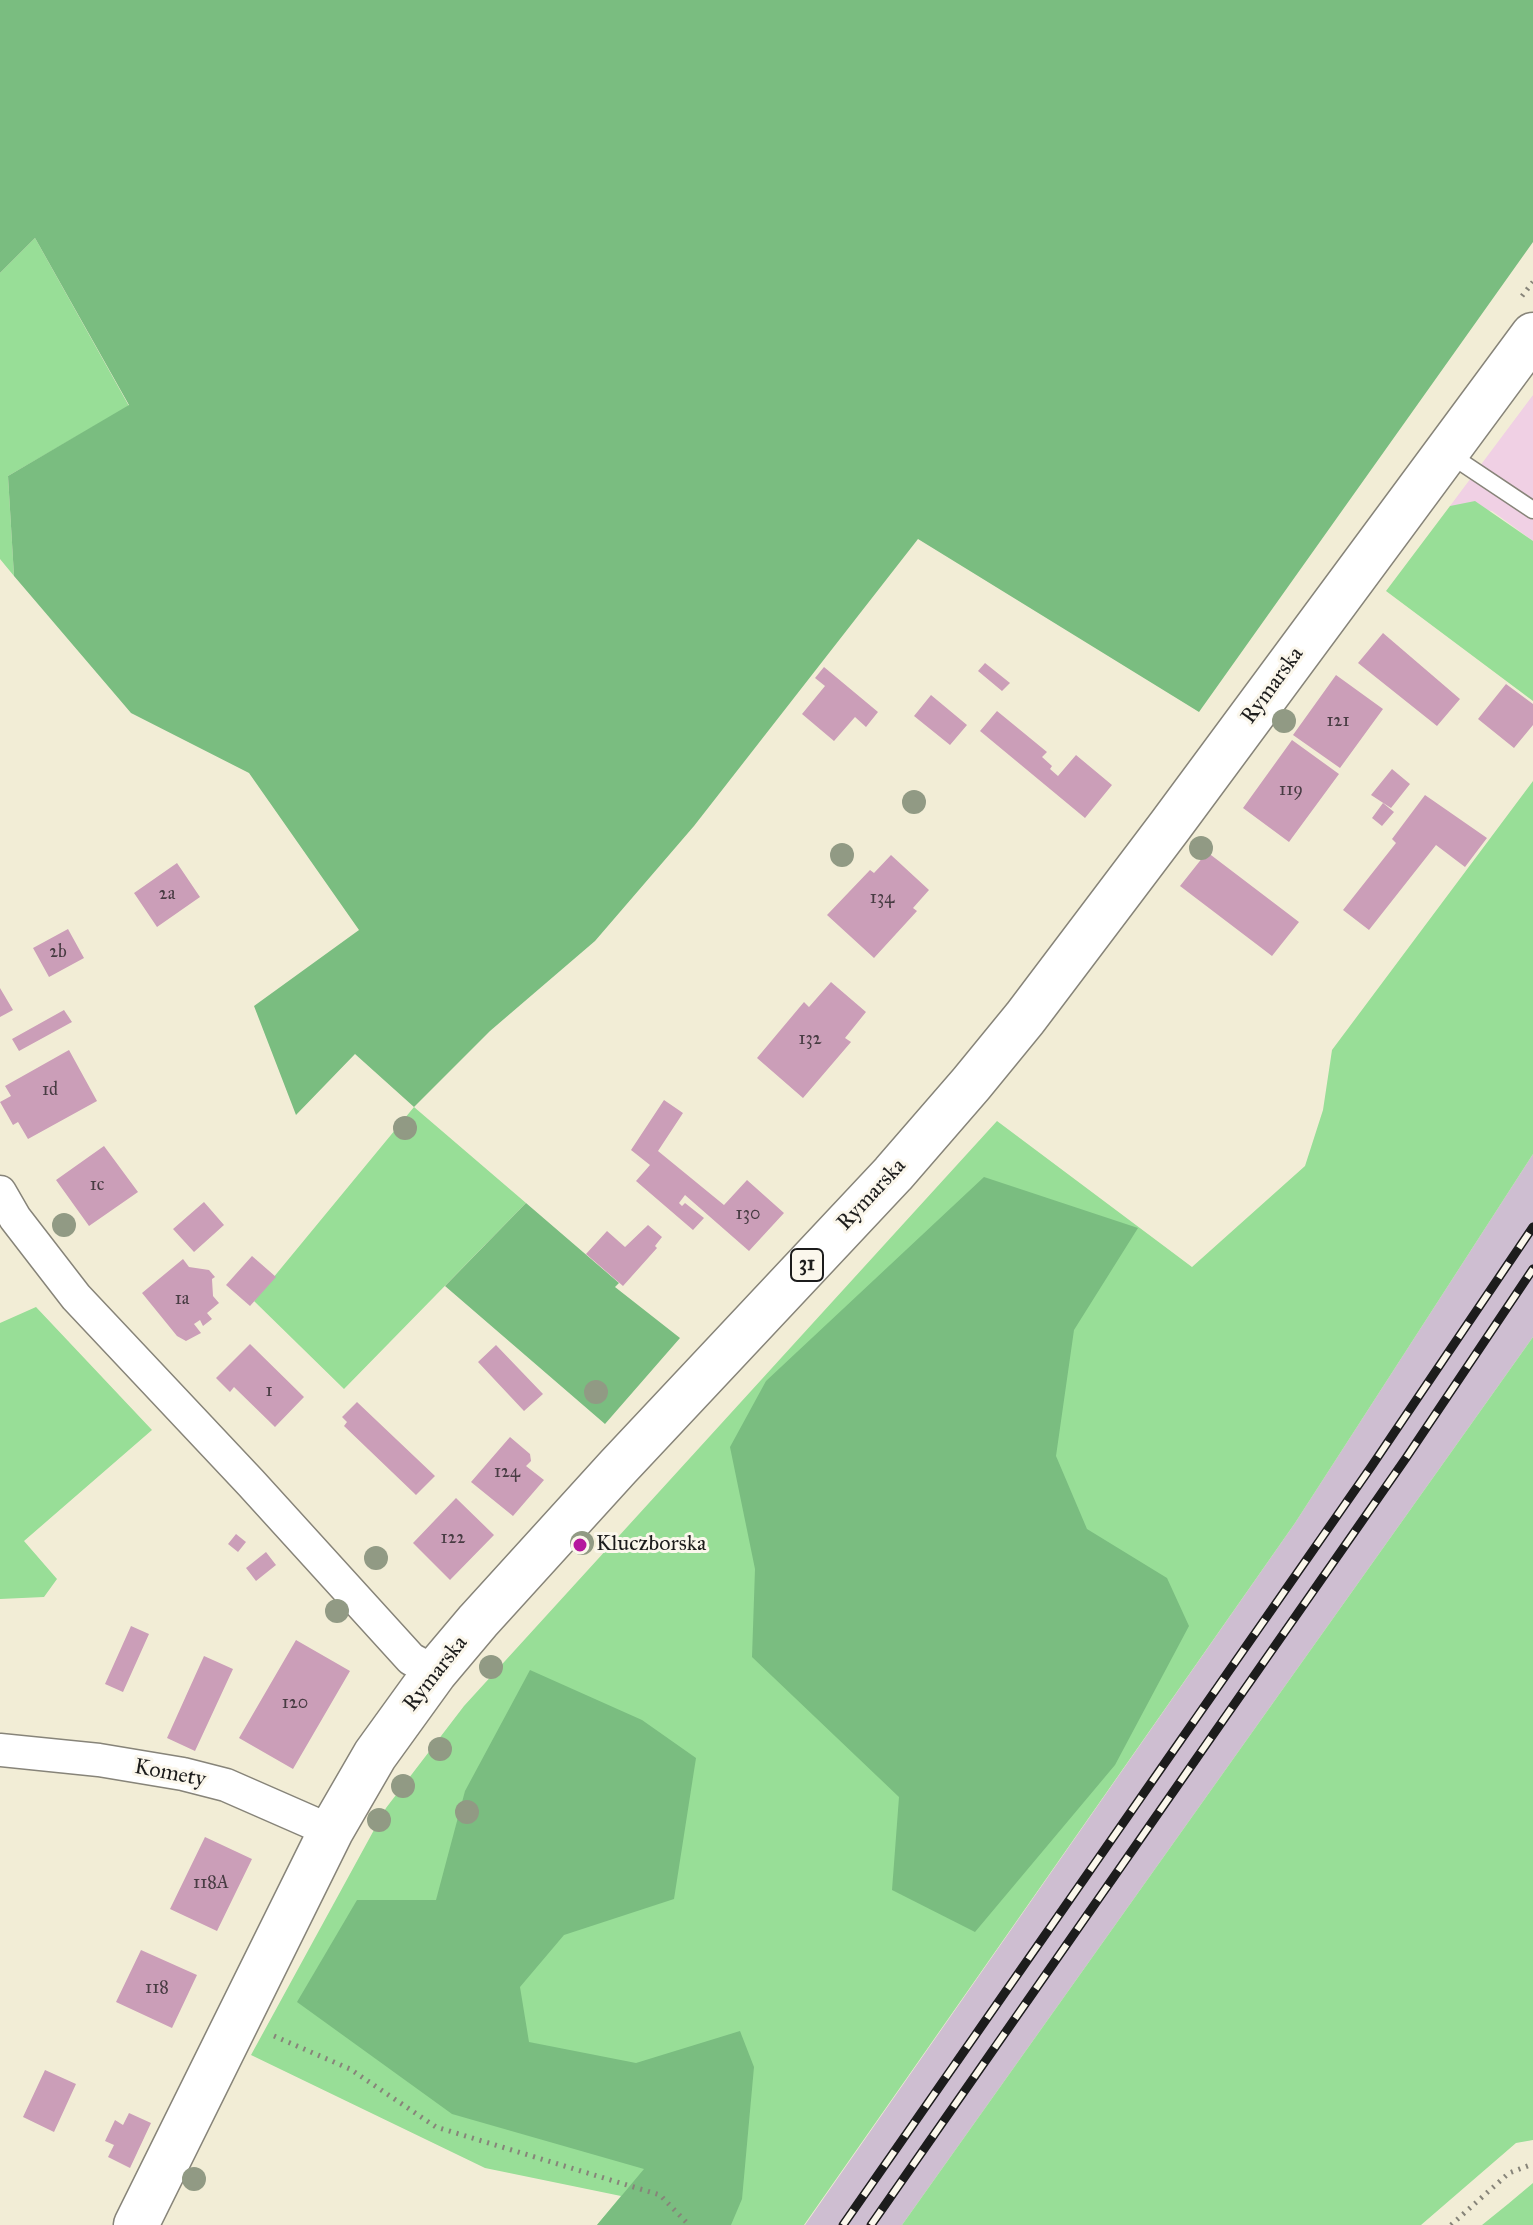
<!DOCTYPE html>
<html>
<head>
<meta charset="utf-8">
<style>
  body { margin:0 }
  canvas { display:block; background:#f2edd6 }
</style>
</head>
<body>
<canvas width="1533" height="2225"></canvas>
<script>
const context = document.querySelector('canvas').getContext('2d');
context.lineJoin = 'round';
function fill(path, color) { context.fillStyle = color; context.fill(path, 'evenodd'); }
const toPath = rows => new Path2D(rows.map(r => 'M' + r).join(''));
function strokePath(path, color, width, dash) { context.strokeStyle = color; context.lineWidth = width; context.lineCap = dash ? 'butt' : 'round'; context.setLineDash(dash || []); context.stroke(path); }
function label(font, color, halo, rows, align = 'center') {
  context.font = font + ' "IM FELL Great Primer",serif'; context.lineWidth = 6; context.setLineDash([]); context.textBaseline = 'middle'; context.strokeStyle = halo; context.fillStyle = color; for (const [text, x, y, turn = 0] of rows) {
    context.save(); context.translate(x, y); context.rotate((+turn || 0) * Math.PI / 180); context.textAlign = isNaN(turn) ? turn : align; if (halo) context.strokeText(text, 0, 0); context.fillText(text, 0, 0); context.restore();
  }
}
const built = toPath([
  [1533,395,1533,541,1492,511,1450,506]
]);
const industrial = toPath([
  [1533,1154,1533,1337,902,2225,805,2225,1295,1523]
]);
const green = toPath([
  [35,238,129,406,8,476,14,576,0,559,0,273],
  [1475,501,1533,541,1533,701,1386,591,1450,506],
  [1533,781,1533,1154,1295,1523,804,2225,597,2225,621,2196,485,2168,251,2055,386,1808,464,1706,997,1121,1192,1267,1305,1166,1323,1110,1332,1050],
  [414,1107,526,1203,344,1389,254,1301],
  [36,1307,152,1430,24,1541,57,1579,44,1597,0,1599,0,1323],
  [1533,1337,1533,2140,1516,2143,1421,2225,902,2225],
  [1533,2183,1533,2225,1482,2225,1508,2204]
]);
const forest = toPath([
  [0,0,1533,0,1533,242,1199,712,918,539,694,826,595,941,490,1031,414,1107,355,1054,296,1115,254,1006,359,930,249,773,131,713,14,576,8,476,129,405,35,238,0,273],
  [984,1177,1138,1228,1074,1330,1056,1456,1087,1529,1167,1578,1189,1626,1115,1765,975,1932,892,1890,899,1797,752,1657,755,1569,730,1447,766,1381],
  [526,1203,619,1283,615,1287,680,1338,605,1424,445,1286],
  [530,1670,642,1720,696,1758,674,1899,564,1935,520,1987,529,2042,636,2063,740,2031,754,2067,742,2199,731,2225,597,2225,644,2169,452,2114,297,2002,357,1900,436,1900,465,1791]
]);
const building = toPath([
  [1383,633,1460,699,1437,726,1358,663],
  [985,663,1010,683,1002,691,978,671],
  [824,667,878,712,866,727,855,717,834,741,802,714,825,686,815,678],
  [1336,675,1383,709,1340,768,1293,735],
  [1506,684,1533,704,1533,725,1514,748,1478,719],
  [931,695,967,725,950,745,914,716],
  [997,711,1047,752,1042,757,1052,766,1050,769,1058,776,1076,755,1112,785,1085,818,980,731],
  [1292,740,1339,774,1289,842,1243,808],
  [1392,769,1410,784,1391,808,1371,795],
  [1425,795,1487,838,1465,867,1436,845,1369,930,1343,910,1396,843,1392,839],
  [1383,803,1394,812,1382,826,1372,818],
  [1207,852,1299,922,1272,956,1180,886],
  [891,855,929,890,913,908,917,911,874,958,827,915,870,870,874,873],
  [177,863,200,897,157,927,134,893],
  [68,929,84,958,49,977,33,948],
  [831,982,866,1012,845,1038,851,1042,803,1098,757,1058,804,1002,809,1007],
  [0,988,13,1010,0,1017],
  [64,1010,72,1022,19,1051,12,1039],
  [69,1050,97,1101,28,1139,18,1122,13,1125,0,1102,11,1096,5,1086],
  [664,1100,683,1113,658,1151,724,1205,747,1180,784,1213,749,1251,685,1195,679,1203,682,1206,685,1203,704,1218,693,1230,636,1181,650,1165,631,1150],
  [104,1146,138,1192,89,1226,56,1180],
  [204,1202,224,1225,194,1252,173,1229],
  [648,1225,662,1237,655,1246,657,1248,623,1286,586,1254,607,1231,625,1247],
  [252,1256,276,1277,250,1306,226,1285],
  [183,1259,189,1267,209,1270,215,1277,212,1279,213,1296,219,1303,207,1313,212,1319,203,1326,200,1320,194,1324,201,1333,186,1341,177,1336,142,1293],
  [250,1344,304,1397,275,1427,234,1387,230,1392,216,1378],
  [496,1345,543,1394,524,1411,478,1362],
  [357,1402,435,1476,416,1495,344,1426,347,1422,342,1417],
  [510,1437,530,1454,531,1461,526,1466,544,1480,513,1516,471,1482],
  [456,1498,494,1535,450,1580,413,1543],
  [236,1534,246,1542,238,1552,228,1544],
  [266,1552,276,1565,256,1581,246,1568],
  [131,1626,149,1634,123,1692,105,1684],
  [296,1640,350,1671,293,1769,239,1738],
  [204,1656,233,1669,195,1751,167,1738],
  [205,1837,252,1859,217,1931,170,1909],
  [141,1950,197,1975,172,2028,116,2002],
  [45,2070,76,2084,54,2132,23,2117],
  [129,2113,151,2123,130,2168,108,2157,114,2145,105,2141,115,2120,123,2125]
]);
const path = toPath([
  [1522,296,1533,282],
  [274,2036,350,2069,436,2127,660,2195,689,2225],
  [1451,2225,1509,2173,1533,2164]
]);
const service = toPath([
  [1449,454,1533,510]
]);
const minor = toPath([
  [0,1192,15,1218,76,1297,251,1483,411,1659,435,1672],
  [0,1750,99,1760,183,1774,226,1785,331,1831]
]);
const primary = toPath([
  [136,2225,331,1831,375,1755,435,1672,478,1621,618,1467,893,1174,971,1084,1025,1018,1170,826,1533,335]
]);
const rail = toPath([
  [843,2225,1371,1467,1533,1227],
  [871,2225,1406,1458,1533,1269]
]);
const trees = [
  [1284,721],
  [914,802],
  [1201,848],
  [842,855],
  [405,1128],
  [64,1225],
  [596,1392],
  [582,1543],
  [376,1558],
  [337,1611],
  [491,1667],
  [440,1749],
  [403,1786],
  [467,1812],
  [379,1820],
  [194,2179]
];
const markers = [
  [580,1545,8,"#b5179e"]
];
const numberNames = [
  ["121",1338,722],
  ["119",1291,791],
  ["2a",167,895],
  ["134",882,899],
  ["2b",58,953],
  ["132",810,1040],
  ["1d",50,1091],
  ["1c",97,1186],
  ["130",748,1215],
  ["1a",182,1300],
  ["1",269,1392],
  ["124",507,1473],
  ["122",453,1539],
  ["120",295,1704],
  ["118A",211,1884],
  ["118",157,1989]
];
const shields = [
  [807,1265,32]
];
const shieldNames = [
  ["31",807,1265]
];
const streetNames = [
  ["Rymarska",1273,686,-54],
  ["Rymarska",872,1195,-47],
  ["Rymarska",436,1674,-52],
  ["Komety",170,1774,11]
];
const poiNames = [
  ["Kluczborska",596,1545]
];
fill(built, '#f0d0e4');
fill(industrial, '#cebed1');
fill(green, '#98de97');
fill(forest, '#7abd80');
fill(building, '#cb9eb8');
strokePath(service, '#878479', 19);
strokePath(minor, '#878479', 35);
strokePath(primary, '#878479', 47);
strokePath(path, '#878479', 5, [2, 6]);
strokePath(service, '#fff', 16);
strokePath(minor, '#fff', 32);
strokePath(primary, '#fff', 44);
strokePath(rail, '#1c1c1c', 9);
strokePath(rail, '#fbf7ec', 6, [18]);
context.fillStyle = '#919a84';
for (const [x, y] of trees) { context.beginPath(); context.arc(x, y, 12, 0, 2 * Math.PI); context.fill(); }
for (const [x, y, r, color] of markers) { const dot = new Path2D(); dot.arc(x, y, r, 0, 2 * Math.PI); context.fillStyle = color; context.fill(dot); strokePath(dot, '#fbf7ec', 3); }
label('18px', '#483c43', null, numberNames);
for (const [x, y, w] of shields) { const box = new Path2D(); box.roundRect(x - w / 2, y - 16, w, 32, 6); context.fillStyle = '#fbf7ec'; context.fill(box); strokePath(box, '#1c1c1c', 2); }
label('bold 20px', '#1c1c1c', null, shieldNames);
label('22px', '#1c1c1c', '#fbf7ec', streetNames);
label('22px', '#1c1c1c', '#fbf7ec', poiNames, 'left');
</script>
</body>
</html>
